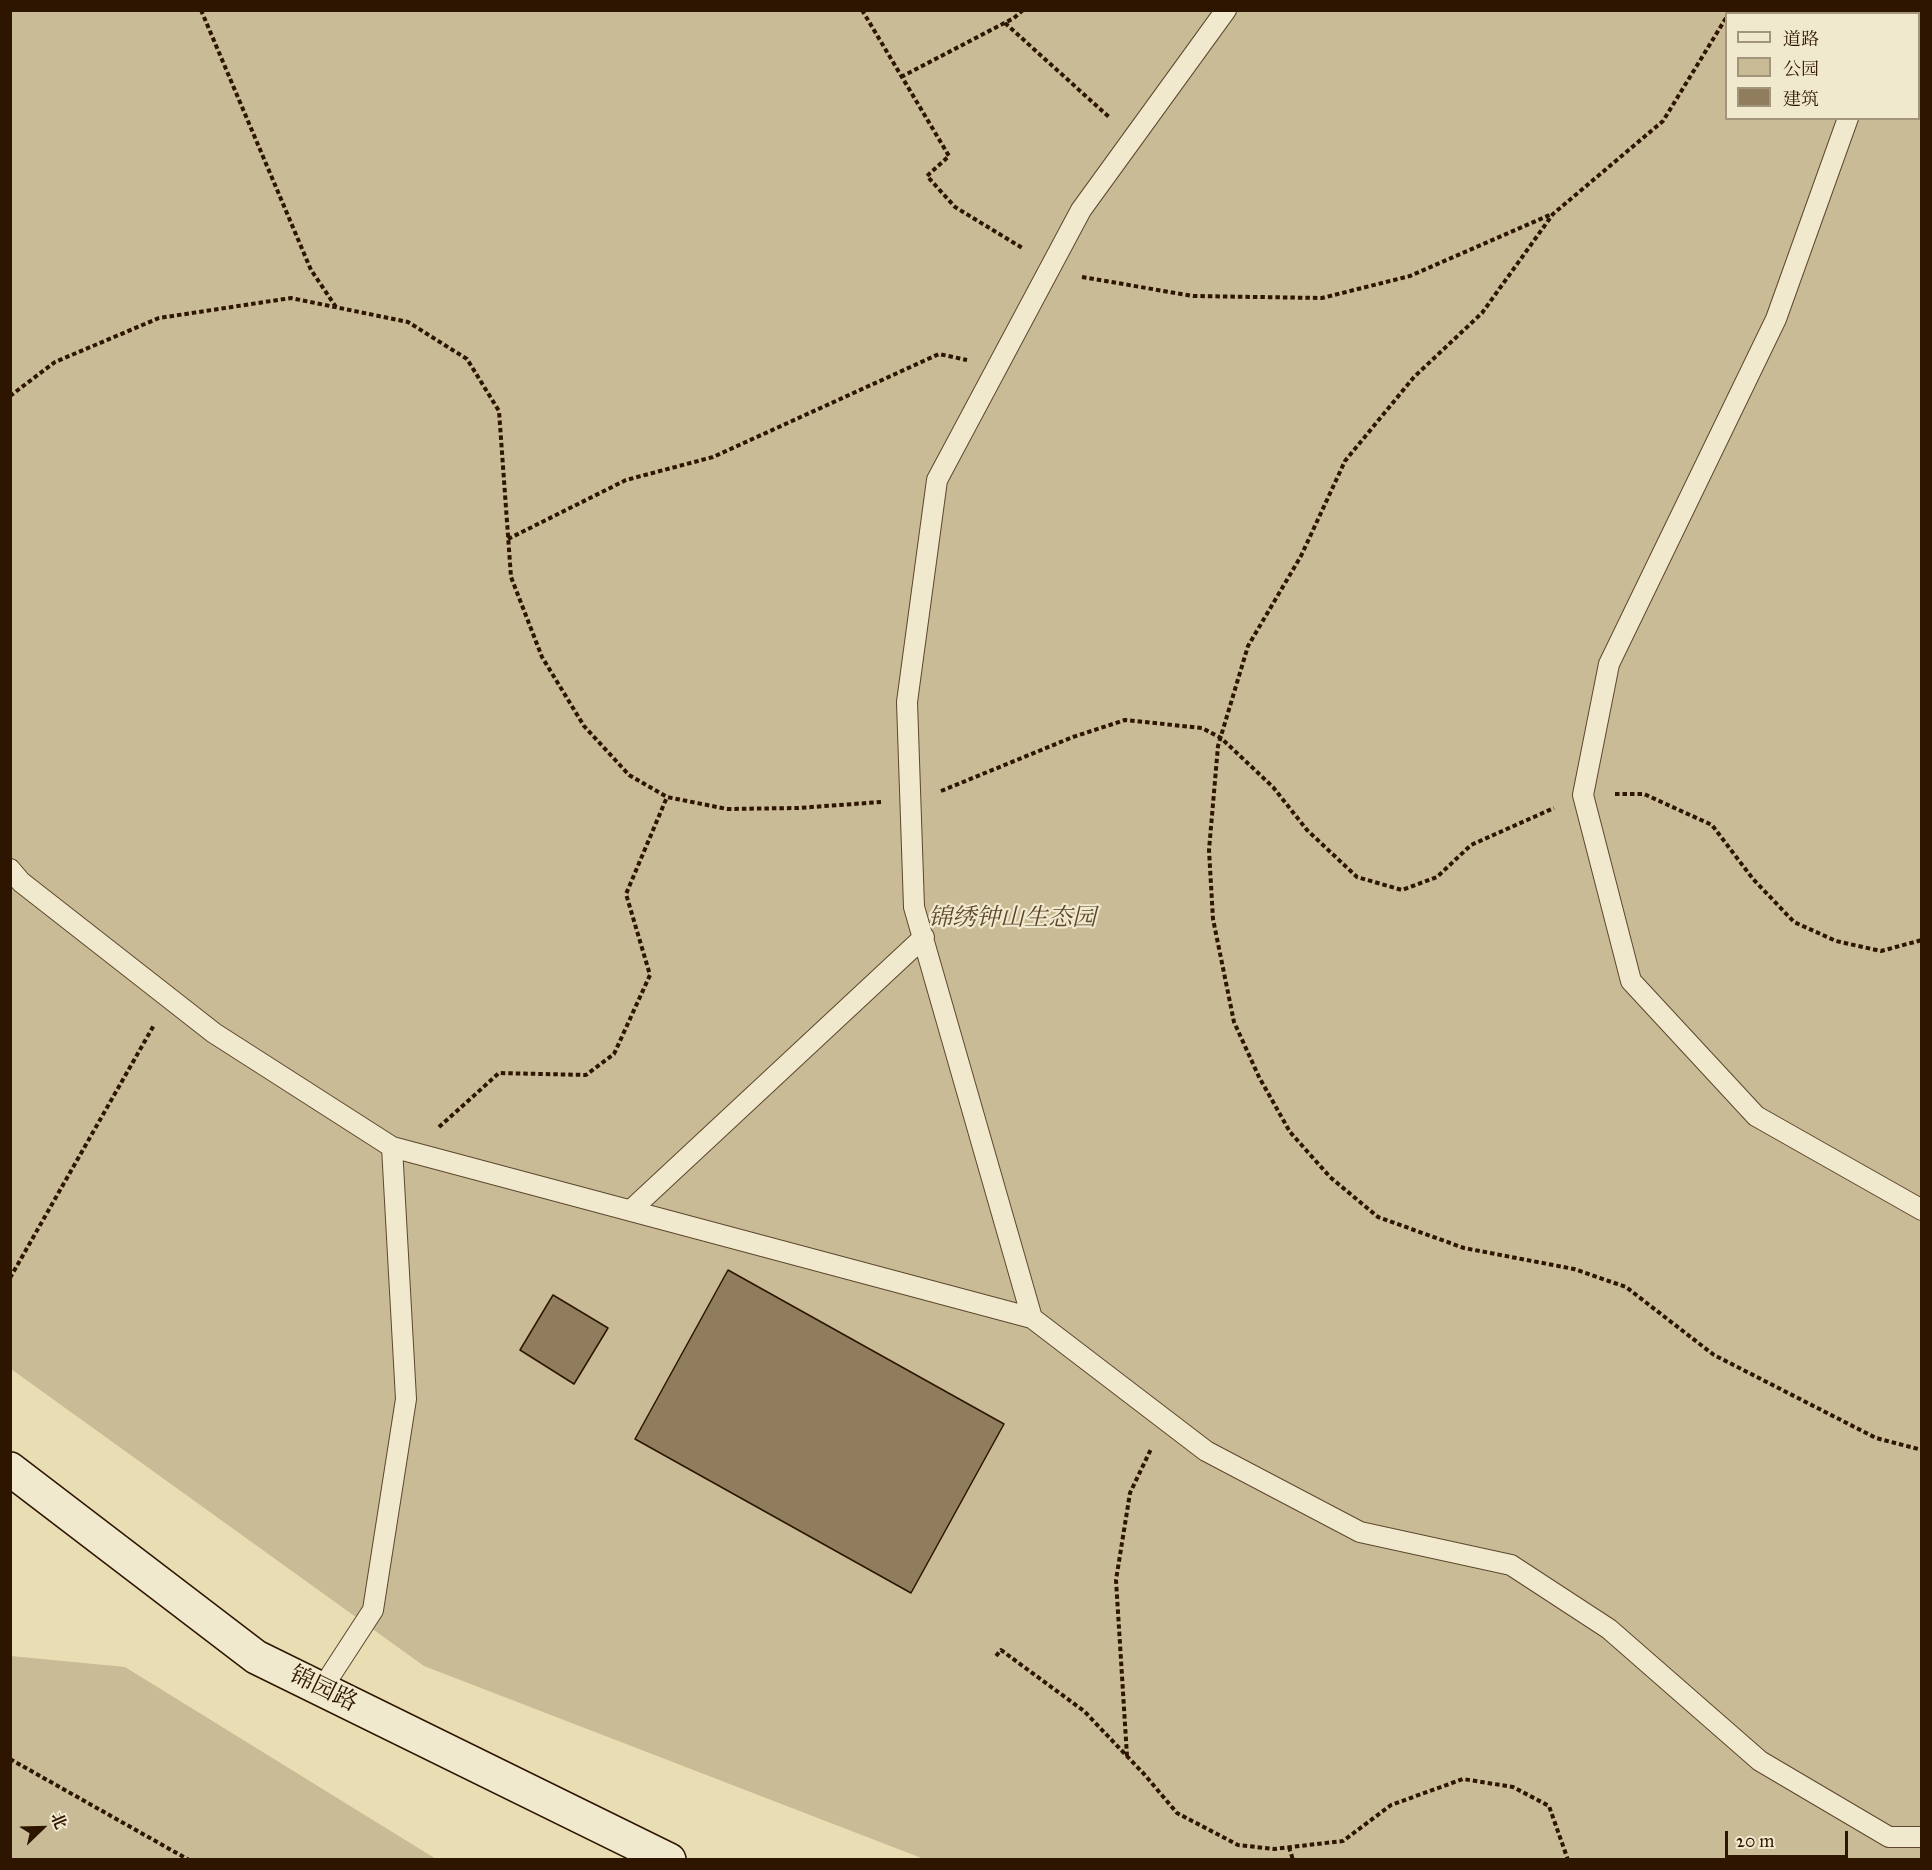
<!DOCTYPE html>
<html>
<head>
<meta charset="utf-8">
<style>
  body { margin:0 }
  #map { position:relative; width:1932px; height:1870px; overflow:hidden; background:#e9ddb4; font-family:"IM FELL Great Primer","Noto Serif SC",serif }
  canvas { display:block }
  .frame { position:absolute; inset:0; border:12px solid #2e1500; pointer-events:none }
  .legend { position:absolute; left:1725px; top:12px; width:195px; height:108px; box-sizing:border-box; background:#f1e9ce; border:2px solid #a3947c; margin:0; padding:8px 10px; list-style:none; font-size:18px; color:#2e1500 }
  .legend li { display:flex; align-items:center; gap:12px; height:30px }
  .legend b { width:30px; border:2px solid #a3947c }
  .north { position:absolute; left:12px; top:1798px; width:60px; height:60px; -webkit-text-stroke:4px #f1e9ce; paint-order:stroke; rotate:67deg; font-size:16px; font-weight:700; line-height:24px; text-align:center; color:#2e1500 }
  .north::after { content:''; display:block; margin:auto; width:21px; height:27px; background:#2e1500; clip-path:polygon(50% 0,100% 100%,50% 72%,0 100%) }
  .scale { position:absolute; left:1725px; top:1831px; width:123px; height:27px; box-sizing:border-box; border:3px solid #2e1500; border-top:0; padding-left:8px; font-size:18px; line-height:21px; white-space:nowrap; color:#2e1500; -webkit-text-stroke:4px #f1e9ce; paint-order:stroke }
</style>
</head>
<body>
<div id="map">
<canvas width="1932" height="1870"></canvas>
<div class="frame"></div>
<ul class="legend">
<li><b style="height:8px;background:#f1e9ce"></b>道路</li>
<li><b style="height:16px;background:#c9bb95"></b>公园</li>
<li><b style="height:16px;background:#8f7d5e"></b>建筑</li>
</ul>
<div class="north">北</div>
<div class="scale">20 m</div>
</div>
<script>
const context = document.querySelector('canvas').getContext('2d');
context.lineJoin = 'round';
function fill(path, color) { context.fillStyle = color; context.fill(path, 'evenodd'); }
const toPath = rows => new Path2D(rows.map(r => 'M' + r).join(''));
function strokePath(path, color, width, dash) { context.strokeStyle = color; context.lineWidth = width; context.lineCap = dash ? 'butt' : 'round'; context.setLineDash(dash || []); context.stroke(path); }
function label(font, color, halo, rows, align = 'center') {
  context.font = font + ' "IM FELL Great Primer","Noto Serif SC",serif'; context.lineWidth = 4.5; context.setLineDash([]); context.textBaseline = 'middle'; context.strokeStyle = halo; context.fillStyle = color; for (const [text, x, y, turn = 0] of rows) {
    context.save(); context.translate(x, y); context.rotate((+turn || 0) * Math.PI / 180); context.textAlign = isNaN(turn) ? turn : align; if (halo) context.strokeText(text, 0, 0); context.fillText(text, 0, 0); context.restore();
  }
}
const green = toPath([
  [10,11,1921,11,1921,1859,924,1859,424,1666,11,1369],
  [1726,14,1918,14,1918,118,1726,118],
  [11,1656,125,1667,436,1859,11,1859]
]);
const building = toPath([
  [728,1270,1004,1424,911,1593,635,1439,728,1270],
  [553,1295,608,1328,574,1384,520,1350,553,1295]
]);
const path = toPath([
  [201,10,311,270,336,307],
  [862,10,949,156,927,176,955,207,1024,249],
  [1729,14,1731,10],
  [1726,18,1663,121,1553,214,1482,313,1414,377,1345,461,1301,556,1248,646,1218,746,1209,850,1213,919,1234,1022,1259,1077,1290,1132,1330,1177,1378,1217,1464,1248,1574,1269,1626,1287,1714,1355,1876,1438,1922,1450],
  [1005,23,1109,117],
  [901,77,1014,18,1023,10],
  [1082,277,1193,296,1322,298,1410,276,1552,214],
  [10,396,55,362,159,318,291,298,408,322,467,359,499,411,511,577,542,657,584,726,629,775,667,797,727,809,798,808,881,802],
  [508,539,626,480,713,457,939,354,967,360],
  [941,791,1073,737,1125,720,1202,728,1221,738,1273,787,1307,830,1357,877,1402,890,1437,877,1471,845,1554,808],
  [1615,794,1644,794,1712,825,1753,879,1794,922,1836,941,1881,951,1922,940],
  [439,1127,499,1073,586,1075,614,1054,650,975,626,894,667,797],
  [10,1278,154,1025],
  [996,1656,1001,1650,1084,1711,1144,1774,1177,1813,1238,1845,1274,1849,1343,1841,1391,1805,1463,1779,1513,1787,1549,1806,1568,1860],
  [1127,1756,1116,1580,1130,1493,1151,1449],
  [10,1759,189,1860],
  [1289,1847,1293,1860]
]);
const lane = toPath([
  [1881,14,1882,10],
  [1848,118,1776,319,1609,664,1583,795,1631,981,1756,1116,1922,1210],
  [10,869,21,882,214,1033,392,1147],
  [632,1209,924,937],
  [1032,1318,1206,1451,1360,1532,1511,1565,1609,1629,1760,1761,1889,1837,1922,1837],
  [321,1690,373,1610,406,1399,392,1147,1032,1318,914,907,907,702,937,480,1081,210,1226,10]
]);
const secondary = toPath([
  [10,1469,256,1657,669,1860]
]);
const parkNames = [
  ["锦绣钟山生态园",1012,919]
];
const streetNames = [
  ["锦园路",323,1690,26]
];
fill(green, '#c9bb95');
fill(building, '#8f7d5e');
strokePath(building, '#2e1500', 1.5);
strokePath(lane, '#5d472d', 22);
strokePath(secondary, '#2e1500', 36);
strokePath(path, '#2e1500', 4, [4.5, 3]);
strokePath(lane, '#f1e9ce', 20);
strokePath(secondary, '#f1e9ce', 33);
label('italic 24px', '#5c472d', '#f1e9ce', parkNames);
label('24px', '#2e1500', '#f1e9ce', streetNames);
</script>
</body>
</html>
